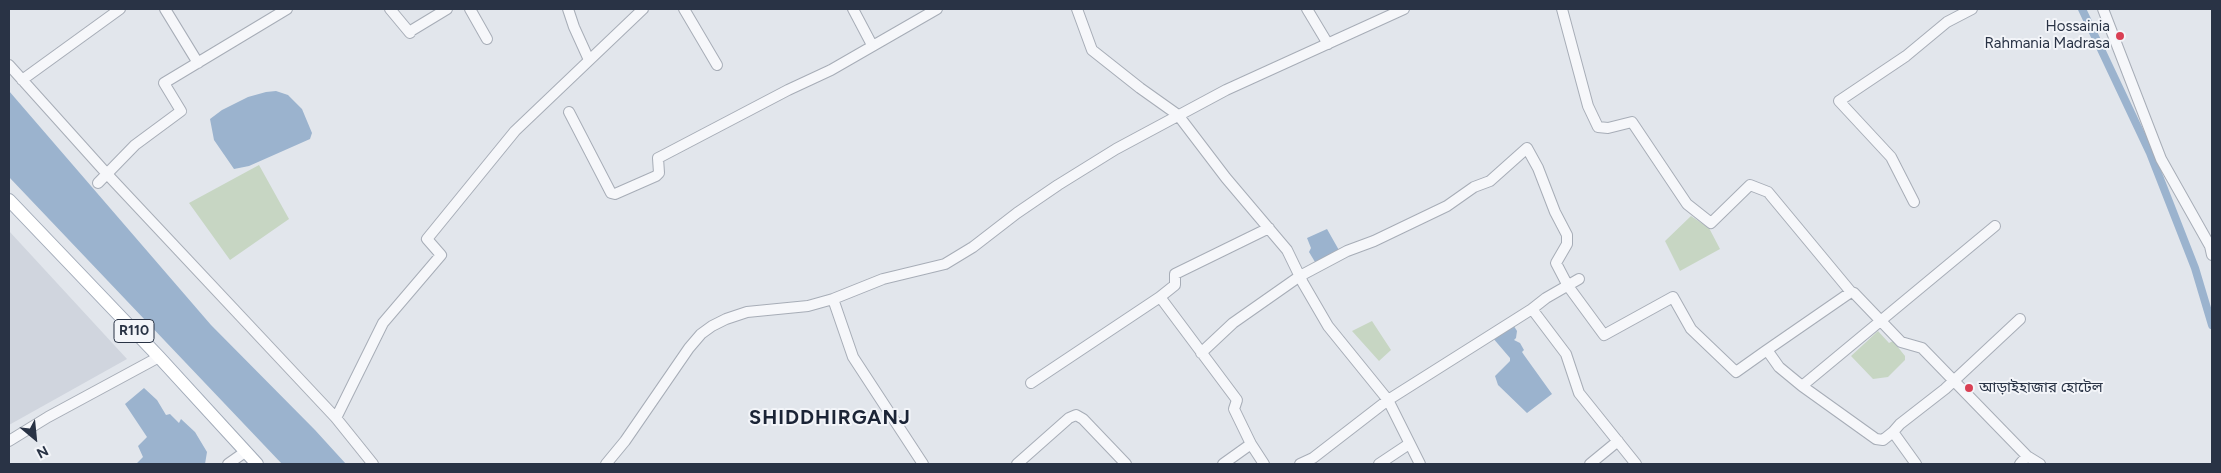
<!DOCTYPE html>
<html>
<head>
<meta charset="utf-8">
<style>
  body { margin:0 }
  #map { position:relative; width:2221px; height:473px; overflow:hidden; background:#e2e6ec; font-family:Figtree,sans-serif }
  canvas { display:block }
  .frame { position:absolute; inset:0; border:10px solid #293345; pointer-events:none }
  .north { position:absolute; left:10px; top:413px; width:50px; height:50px; -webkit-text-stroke:4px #f3f5f9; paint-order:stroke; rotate:152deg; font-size:14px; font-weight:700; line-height:20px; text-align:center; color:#293345 }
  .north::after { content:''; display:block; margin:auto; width:18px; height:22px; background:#293345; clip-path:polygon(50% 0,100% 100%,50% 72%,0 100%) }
</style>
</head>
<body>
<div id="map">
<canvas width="2221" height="473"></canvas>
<div class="frame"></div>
<div class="north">N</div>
</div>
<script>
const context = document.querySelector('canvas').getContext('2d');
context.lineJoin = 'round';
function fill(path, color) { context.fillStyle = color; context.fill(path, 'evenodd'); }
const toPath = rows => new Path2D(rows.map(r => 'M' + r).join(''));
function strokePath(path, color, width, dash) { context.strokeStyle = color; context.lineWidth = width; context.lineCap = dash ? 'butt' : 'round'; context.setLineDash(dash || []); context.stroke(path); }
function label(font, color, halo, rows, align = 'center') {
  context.font = font + ' Figtree,"Noto Sans Bengali",sans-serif'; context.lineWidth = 4; context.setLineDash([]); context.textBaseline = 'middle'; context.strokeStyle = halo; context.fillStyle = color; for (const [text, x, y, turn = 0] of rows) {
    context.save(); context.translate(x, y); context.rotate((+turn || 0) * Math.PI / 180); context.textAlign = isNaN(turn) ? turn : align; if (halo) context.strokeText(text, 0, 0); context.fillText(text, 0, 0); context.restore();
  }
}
const built = toPath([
  [9,231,127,359,9,425]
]);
const green = toPath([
  [259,165,289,219,230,260,189,203],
  [1691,216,1709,228,1720,249,1680,271,1665,241],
  [1372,321,1391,350,1379,361,1352,331],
  [1878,331,1889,343,1893,341,1905,356,1905,360,1888,377,1873,379,1851,356]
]);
const water = toPath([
  [9,91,211,325,315,430,346,464,282,464,9,177],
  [276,91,288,95,302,109,312,133,310,139,249,166,234,169,214,140,210,119,222,110,248,97,266,92],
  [1327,229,1340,252,1315,262,1309,252,1311,248,1307,238],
  [1512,323,1517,331,1516,338,1514,340,1520,343,1524,350,1522,352,1524,355,1552,394,1527,413,1498,385,1495,376,1510,361,1510,358,1492,337],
  [144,388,157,400,166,415,170,414,179,423,181,419,195,432,207,452,205,464,136,464,143,457,138,446,147,437,125,404]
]);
const canal = toPath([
  [2082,9,2150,153,2195,268,2212,325]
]);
const minor = toPath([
  [165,9,198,63],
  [390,9,410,33],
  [470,9,487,39],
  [568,9,574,27,589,60],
  [684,9,717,65],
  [853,9,872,45],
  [1077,9,1092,50,1140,88,1178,115,1226,178,1287,250,1303,283,1328,326,1388,400,1420,464],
  [1307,9,1328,44],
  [1562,9,1588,106,1598,127,1608,128,1632,122,1687,204,1711,223,1750,185,1768,192,1851,292,1854,293,1901,342,1922,348,2027,456],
  [2103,9,2161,159,2210,246,2212,255],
  [409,32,447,9],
  [9,65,107,174,336,418,373,464],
  [22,80,120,9],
  [569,112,611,193,615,194,656,176,659,173,658,158,662,156,788,90,831,70,937,9],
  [98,183,135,145,181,111,164,83,287,9],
  [1914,202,1891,157,1839,101,1906,56,1947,22,1972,9],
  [833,299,853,357,923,464],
  [1532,309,1546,298,1579,279],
  [1767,350,1851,292],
  [1201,353,1233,323,1300,276,1347,251,1374,241,1447,206,1474,187,1490,181,1527,148,1538,168,1555,212,1567,235,1567,244,1556,263,1568,286,1604,335,1673,297,1691,329,1736,372,1767,350,1779,367,1802,386,1995,226],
  [1031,383,1160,297],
  [1802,386,1876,439,1883,440,1893,432],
  [336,418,383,323,441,255,427,239,515,131,643,9],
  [9,441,48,417,159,357],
  [228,464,245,452],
  [606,464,625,441,689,348,701,334,712,326,726,319,747,312,808,306,833,299,883,279,945,264,973,247,1017,213,1058,185,1116,149,1226,90,1404,9],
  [1017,464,1069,418,1076,415,1083,419,1126,464],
  [1223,464,1251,444],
  [1264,464,1251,444,1234,409,1237,400,1160,297,1175,285,1175,274,1269,228],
  [1300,464,1313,458,1388,400,1532,309,1566,354,1579,393,1636,464],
  [1379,464,1409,444],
  [1590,464,1618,441],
  [1916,464,1893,432,1900,424,1945,389,2020,319],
  [2020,464,2027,456,2040,464]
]);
const major = toPath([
  [9,200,159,357,257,464]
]);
const markers = [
  [2120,36,5,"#d94054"],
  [1969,388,5,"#d94054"]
];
const shields = [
  [134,331,40]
];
const shieldNames = [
  ["R110",134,331]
];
const poiNames = [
  ["Hossainia",2110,27],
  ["Rahmania Madrasa",2110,44],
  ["আড়াইহাজার হোটেল",1979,388,"left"]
];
const districtNames = [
  ["SHIDDHIRGANJ",830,418]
];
fill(built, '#d0d5de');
fill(green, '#c7d6c3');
fill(water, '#9bb3ce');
strokePath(canal, '#9bb3ce', 8);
strokePath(minor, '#a7adb7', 12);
strokePath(major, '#a1aab8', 14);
strokePath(minor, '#f6f7fa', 10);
strokePath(major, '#fff', 12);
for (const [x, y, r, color] of markers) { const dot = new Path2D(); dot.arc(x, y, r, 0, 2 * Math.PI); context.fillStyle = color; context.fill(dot); strokePath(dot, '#f3f5f9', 2); }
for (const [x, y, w] of shields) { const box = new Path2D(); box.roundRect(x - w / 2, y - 11.5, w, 23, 4); context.fillStyle = '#f3f5f9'; context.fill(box); strokePath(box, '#293345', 1); }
label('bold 14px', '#293345', null, shieldNames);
label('15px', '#293345', '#f3f5f9', poiNames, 'right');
context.letterSpacing = '1px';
label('bold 20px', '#1b2436', '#f3f5f9', districtNames);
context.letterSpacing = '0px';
</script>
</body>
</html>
